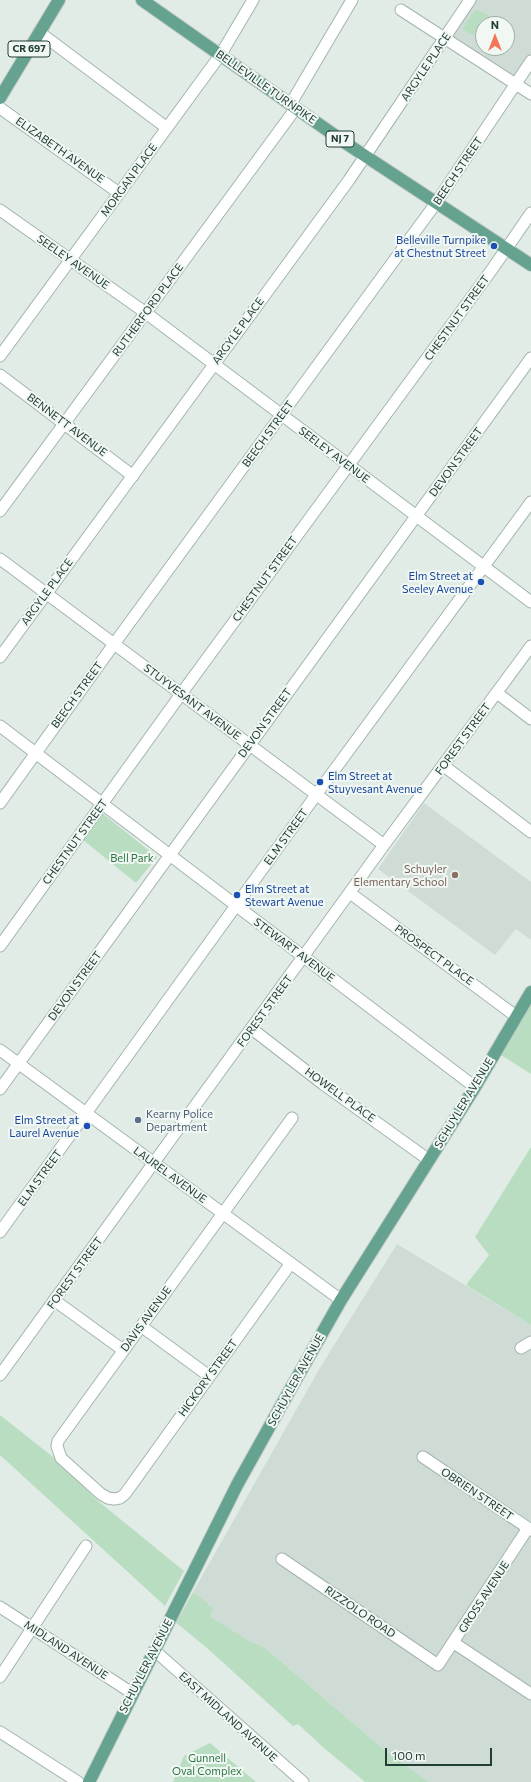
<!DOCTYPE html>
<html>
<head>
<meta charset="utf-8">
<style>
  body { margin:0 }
  #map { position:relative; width:531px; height:1782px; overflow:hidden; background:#e1ece6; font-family:Commissioner,sans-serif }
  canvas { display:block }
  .north { position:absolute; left:475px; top:16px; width:40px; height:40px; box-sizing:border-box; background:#f1f8f4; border:1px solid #9eada7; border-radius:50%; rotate:0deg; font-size:11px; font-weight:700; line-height:16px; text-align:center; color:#213d34 }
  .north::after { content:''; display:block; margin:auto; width:14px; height:18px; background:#f47557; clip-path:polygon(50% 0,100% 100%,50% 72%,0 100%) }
  .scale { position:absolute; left:385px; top:1748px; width:107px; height:18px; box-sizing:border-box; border:2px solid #213d34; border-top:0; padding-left:5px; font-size:12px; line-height:14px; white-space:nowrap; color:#213d34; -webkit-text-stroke:3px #f1f8f4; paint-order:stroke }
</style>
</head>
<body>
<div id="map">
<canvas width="531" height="1782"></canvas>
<div class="north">N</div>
<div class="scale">100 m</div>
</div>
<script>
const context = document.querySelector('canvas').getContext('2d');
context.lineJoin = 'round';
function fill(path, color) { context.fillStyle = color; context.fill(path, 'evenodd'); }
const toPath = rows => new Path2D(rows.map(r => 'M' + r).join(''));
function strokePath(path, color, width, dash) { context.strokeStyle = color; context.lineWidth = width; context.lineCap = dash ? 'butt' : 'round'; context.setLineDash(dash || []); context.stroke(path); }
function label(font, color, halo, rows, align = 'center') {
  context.font = font + ' Commissioner,sans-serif'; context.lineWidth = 4; context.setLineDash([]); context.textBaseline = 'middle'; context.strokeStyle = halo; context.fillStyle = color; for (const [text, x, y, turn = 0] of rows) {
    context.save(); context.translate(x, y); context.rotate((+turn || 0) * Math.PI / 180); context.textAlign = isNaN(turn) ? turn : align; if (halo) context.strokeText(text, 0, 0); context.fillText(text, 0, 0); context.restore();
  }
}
const built = toPath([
  [470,0,531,0,531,61,516,84,445,39],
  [483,24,507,24,507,48,483,48],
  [424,803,531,882,531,940,516,929,495,955,378,869],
  [397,1244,531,1325,531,1782,429,1782,387,1752,265,1648,246,1639,210,1616,193,1592,321,1366]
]);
const green = toPath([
  [476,9,493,18,490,21,485,18,473,35,462,29],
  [102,813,157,857,136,883,82,839],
  [531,1003,531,1074,501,1055],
  [531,1147,531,1325,466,1285,489,1255,475,1237],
  [0,1415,53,1457,98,1501,184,1571,165,1606,0,1455],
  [193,1592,213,1608,210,1616,246,1639,265,1648,387,1752,429,1782,365,1782,324,1748,298,1724,293,1726,207,1648,174,1621,181,1614],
  [210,1743,256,1782,173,1782,184,1756]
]);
const minor = toPath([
  [401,10,531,94],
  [39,32,167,128],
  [290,105,352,0],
  [0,108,119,193],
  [0,210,146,313,531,602],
  [0,356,221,54,253,0],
  [0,375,133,476],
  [0,511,296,108],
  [0,559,384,845],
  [0,657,349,180,470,0],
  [497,693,531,719],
  [0,726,475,1087],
  [444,766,531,832],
  [0,803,114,644,436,203,531,61],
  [350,893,517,1017],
  [0,946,181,694,493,268,531,213],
  [252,1029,323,1084,429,1160],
  [0,1050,341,1300],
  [0,1089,531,358],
  [0,1232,316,795,531,502],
  [291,1263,125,1494,120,1498,114,1499,108,1498,101,1494,61,1458,57,1446,58,1441,292,1118],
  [54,1300,123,1350],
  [141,1326,209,1376],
  [521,1348,531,1342],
  [0,1375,384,845,531,646],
  [423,1457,531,1530],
  [282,1559,438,1665,528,1528],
  [0,1607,132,1693],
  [454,1643,531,1694],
  [154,1650,303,1782],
  [0,1677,86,1546],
  [0,1732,78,1782]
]);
const major = toPath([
  [142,0,347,144,531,265],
  [0,98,59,0],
  [89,1782,237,1485,286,1397,341,1300,475,1087,531,992]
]);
const markers = [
  [494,246,4,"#1a4fb4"],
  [481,582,4,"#1a4fb4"],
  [320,782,4,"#1a4fb4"],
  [455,875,4,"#8d6e63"],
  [237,895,4,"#1a4fb4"],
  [138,1120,4,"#5c6f8a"],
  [87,1126,4,"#1a4fb4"]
];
const shields = [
  [29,49,42],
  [340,139,28]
];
const shieldNames = [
  ["CR 697",29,49],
  ["NJ 7",340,139]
];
const streetNames = [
  ["ARGYLE PLACE",426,67,-56],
  ["BELLEVILLE TURNPIKE",266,87,35],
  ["ELIZABETH AVENUE",60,150,35],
  ["BEECH STREET",458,171,-56],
  ["MORGAN PLACE",129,180,-54],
  ["SEELEY AVENUE",73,262,35],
  ["RUTHERFORD PLACE",148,310,-54],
  ["CHESTNUT STREET",457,318,-54],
  ["ARGYLE PLACE",238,331,-54],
  ["BENNETT AVENUE",67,425,37],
  ["BEECH STREET",268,434,-54],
  ["SEELEY AVENUE",334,455,37],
  ["DEVON STREET",456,462,-54],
  ["CHESTNUT STREET",265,579,-54],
  ["ARGYLE PLACE",47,592,-54],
  ["BEECH STREET",77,695,-54],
  ["STUYVESANT AVENUE",192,702,37],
  ["DEVON STREET",265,723,-54],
  ["FOREST STREET",463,739,-54],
  ["ELM STREET",286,837,-54],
  ["CHESTNUT STREET",75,842,-54],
  ["STEWART AVENUE",294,950,37],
  ["PROSPECT PLACE",434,955,36],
  ["DEVON STREET",75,986,-54],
  ["FOREST STREET",265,1011,-54],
  ["HOWELL PLACE",340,1095,36],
  ["SCHUYLER AVENUE",464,1103,-59],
  ["LAUREL AVENUE",170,1175,36],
  ["ELM STREET",40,1178,-54],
  ["FOREST STREET",75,1273,-54],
  ["DAVIS AVENUE",146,1319,-54],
  ["HICKORY STREET",208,1378,-54],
  ["SCHUYLER AVENUE",296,1380,-61],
  ["OBRIEN STREET",477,1494,34],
  ["GROSS AVENUE",484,1597,-57],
  ["RIZZOLO ROAD",360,1612,34],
  ["MIDLAND AVENUE",66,1650,33],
  ["SCHUYLER AVENUE",146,1666,-63],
  ["EAST MIDLAND AVENUE",228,1717,42]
];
const transitNames = [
  ["Belleville Turnpike",486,240],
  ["at Chestnut Street",486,253],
  ["Elm Street at",473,576],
  ["Seeley Avenue",473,589],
  ["Elm Street at",328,776,"left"],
  ["Stuyvesant Avenue",328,789,"left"],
  ["Elm Street at",245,889,"left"],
  ["Stewart Avenue",245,902,"left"],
  ["Elm Street at",79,1120],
  ["Laurel Avenue",79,1133]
];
const parkNames = [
  ["Bell Park",132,858],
  ["Gunnell",207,1758],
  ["Oval Complex",207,1771]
];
const educationNames = [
  ["Schuyler",447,869],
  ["Elementary School",447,882]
];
const serviceNames = [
  ["Kearny Police",146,1114],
  ["Department",146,1127]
];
fill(built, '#cfdcd5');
fill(green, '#b9ddc1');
strokePath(minor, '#a4b4ad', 13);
strokePath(major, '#c1c9c6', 14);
strokePath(minor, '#fff', 11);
strokePath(major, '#65a28f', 12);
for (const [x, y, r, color] of markers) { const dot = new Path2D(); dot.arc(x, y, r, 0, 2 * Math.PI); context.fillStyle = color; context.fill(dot); strokePath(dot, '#f1f8f4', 1.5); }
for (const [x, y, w] of shields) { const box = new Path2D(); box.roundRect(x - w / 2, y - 8, w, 16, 3); context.fillStyle = '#f1f8f4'; context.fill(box); strokePath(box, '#213d34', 1); }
label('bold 10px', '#213d34', null, shieldNames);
label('11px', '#213d34', '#f1f8f4', streetNames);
label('11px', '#164399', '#f1f8f4', transitNames, 'right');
label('11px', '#2b7443', '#f1f8f4', parkNames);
label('11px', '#785e54', '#f1f8f4', educationNames, 'right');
label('11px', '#4e5e75', '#f1f8f4', serviceNames, 'left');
</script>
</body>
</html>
